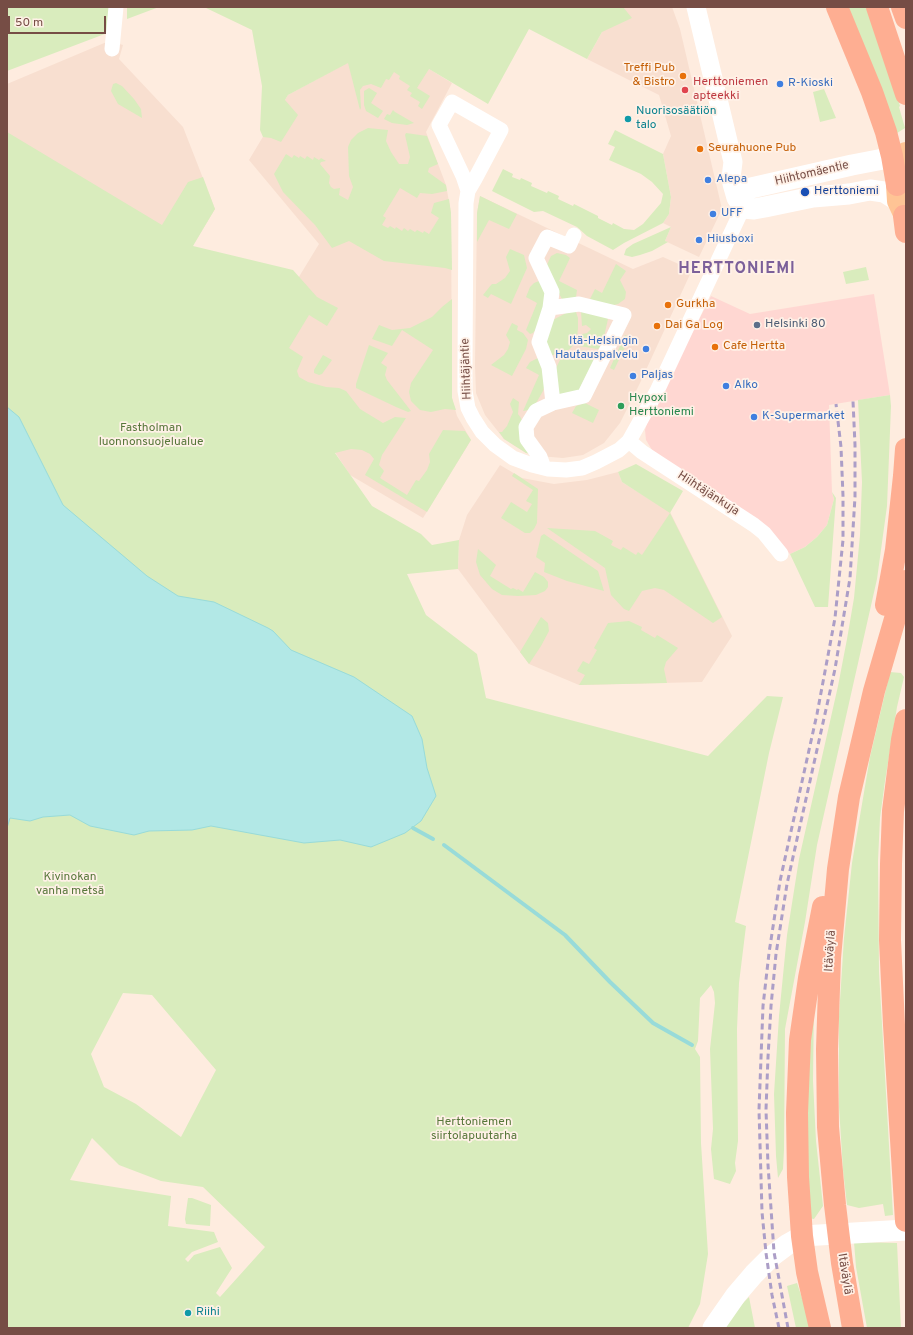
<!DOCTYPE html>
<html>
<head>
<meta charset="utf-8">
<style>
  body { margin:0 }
  #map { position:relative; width:913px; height:1335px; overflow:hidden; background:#feecdf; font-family:Overpass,sans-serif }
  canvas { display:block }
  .frame { position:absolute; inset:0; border:8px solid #764d45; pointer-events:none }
  .scale { position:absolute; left:8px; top:16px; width:98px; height:18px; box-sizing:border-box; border:2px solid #764d45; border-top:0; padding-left:5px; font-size:12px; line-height:14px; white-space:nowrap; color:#764d45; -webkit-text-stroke:3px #fff1e7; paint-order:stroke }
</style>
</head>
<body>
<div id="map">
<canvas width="913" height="1335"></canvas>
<div class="frame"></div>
<div class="scale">50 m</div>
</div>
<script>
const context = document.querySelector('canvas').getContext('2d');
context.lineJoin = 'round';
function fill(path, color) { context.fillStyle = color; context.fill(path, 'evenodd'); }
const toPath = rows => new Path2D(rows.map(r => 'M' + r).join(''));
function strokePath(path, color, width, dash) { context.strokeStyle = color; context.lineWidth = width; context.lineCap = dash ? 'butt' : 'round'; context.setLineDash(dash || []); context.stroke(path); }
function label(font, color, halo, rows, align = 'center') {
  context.font = font + ' Overpass,sans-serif'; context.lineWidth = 3.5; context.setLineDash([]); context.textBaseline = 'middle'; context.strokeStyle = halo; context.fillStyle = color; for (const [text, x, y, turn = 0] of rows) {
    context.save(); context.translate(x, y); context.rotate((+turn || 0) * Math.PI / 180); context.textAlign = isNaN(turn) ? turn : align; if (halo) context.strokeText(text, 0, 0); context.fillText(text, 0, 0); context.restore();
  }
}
const residential = toPath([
  [582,7,672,7,680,29,722,209,699,257,665,241,671,227,663,223,669,214,671,197,663,154,671,136,659,95,587,59,602,32],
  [109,41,123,45,119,59,183,127,215,209,184,260,7,185,7,84],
  [385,42,452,83,426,132,446,185,451,213,452,398,457,416,471,440,423,518,350,475,261,339,319,244,249,160,288,95],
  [480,196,633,269,663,257,692,270,640,383,620,423,604,443,583,455,563,458,539,456,526,453,504,439,485,415,476,393,475,365,477,213],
  [500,465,522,478,554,484,587,480,618,472,622,482,670,512,732,636,702,682,579,685,529,664,458,569,459,540,467,515]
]);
const commercial = toPath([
  [874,294,890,395,829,405,832,492,834,499,827,525,817,537,805,547,790,554,769,530,652,450,646,440,645,430,649,417,711,296,750,314]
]);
const green = toPath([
  [7,7,110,7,110,32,7,71],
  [127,7,159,7,127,19],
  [204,7,623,7,632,18,602,32,587,59,529,29,488,104,429,69,417,88,430,96,422,109,418,106,420,102,410,96,412,93,407,90,410,86,399,79,400,76,394,72,389,80,386,79,381,88,371,84,363,86,360,90,361,108,360,110,348,63,288,95,285,100,298,115,281,142,271,138,263,137,260,130,262,86,252,30],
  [847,7,869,7,870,9,900,106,899,107,905,128,894,135],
  [116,83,122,86,134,99,141,109,142,118,118,104,111,91,113,84],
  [369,88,377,93,371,103,383,111,378,118,366,111,364,105,364,91],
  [824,89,836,118,820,122,813,92],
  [393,110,395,112,414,123,407,125,392,123,384,119,387,114,390,115],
  [368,128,388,130,386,141,391,152,399,164,408,164,410,157,405,135,406,133,427,136,438,164,429,168,428,172,446,185,447,191,432,194,420,193,417,198,400,188,383,216,386,218,382,225,388,228,390,226,395,229,396,227,402,231,404,228,408,231,410,229,415,232,417,230,423,233,424,231,429,234,439,218,431,213,434,203,449,199,451,213,452,270,445,268,384,261,349,241,332,248,315,225,283,192,274,174,286,154,292,158,294,155,299,158,300,156,305,159,307,156,313,160,314,157,319,160,321,158,326,161,321,162,320,164,330,176,329,183,331,187,334,189,340,188,339,195,348,200,353,187,349,176,348,147,351,140,358,133],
  [615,130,663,154,671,197,669,214,663,223,624,243,613,250,587,236,577,227,543,211,534,212,492,191,503,169,513,174,512,177,520,180,521,178,532,183,531,186,547,193,548,191,559,196,558,199,573,206,574,204,598,216,598,218,612,225,613,223,624,229,634,230,643,224,661,203,663,194,652,182,641,174,609,160,615,147,608,144],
  [7,132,162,225,188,182,203,177,215,209,193,246,293,270,317,297,338,308,327,326,309,315,289,348,303,357,297,371,299,377,308,382,326,387,339,388,346,391,360,409,383,423,395,417,406,418,382,455,379,465,384,471,380,478,407,495,416,480,419,481,427,470,430,462,429,454,443,430,465,431,471,440,427,512,365,475,374,459,370,454,362,450,351,449,335,453,372,506,421,534,432,545,459,540,458,569,407,574,426,615,477,654,486,698,708,756,767,696,783,697,769,753,735,922,746,926,739,983,737,1029,738,1141,735,1163,736,1171,730,1184,714,1179,711,1149,713,1129,710,1049,715,1003,714,992,711,985,700,998,698,1041,695,1049,700,1057,701,1143,708,1254,700,1304,688,1328,7,1328],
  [123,993,152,995,216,1070,181,1137,136,1104,104,1087,91,1054],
  [92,1138,119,1165,161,1181,203,1187,265,1247,220,1297,216,1293,232,1268,220,1247,194,1255,188,1262,185,1259,192,1252,218,1242,214,1232,168,1226,171,1196,70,1180],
  [480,196,517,214,509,229,489,220,477,242,477,213],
  [671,227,665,241,668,242,652,251,640,255,632,257,624,255,626,249,633,244],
  [510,249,524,255,527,268,511,304,491,294,488,298,483,295,491,285,492,284,496,284,505,278,510,271,506,257],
  [557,253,566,255,570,258,559,281,577,290,576,297,574,301,566,302,562,299,547,272,546,267,551,256],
  [616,264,626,271,620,280,626,292,625,299,618,304,610,306,588,303,595,289,602,293],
  [866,267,869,280,846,284,843,272],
  [539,281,546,295,539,326,533,333,530,334,526,330,537,303,526,297,530,287,534,283],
  [452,299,452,398,456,410,445,409,431,412,420,410,411,401,409,392,411,383,433,350,402,330,392,346,372,339,379,325,392,330,410,328,432,317,442,307],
  [583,309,603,315,608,319,603,341,600,347,598,349,579,346,582,334,587,333,591,329,586,325,582,326,581,312],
  [573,310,576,312,578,318,578,328,577,338,574,344,570,349,560,354,552,355,545,348,549,322,570,311],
  [512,323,518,326,517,330,523,333,528,340,526,349,512,376,491,365,504,355,508,349,510,342,506,335],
  [625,335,630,337,614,370,610,368],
  [369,345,388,353,381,363,387,367,385,375,387,380,411,411,408,412,396,407,356,388,356,384],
  [584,350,591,354,595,358,578,392,559,398,554,372,560,360,567,354],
  [323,355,332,360,322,374,319,375,314,373,314,370],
  [538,358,546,380,543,391,535,405,529,410,523,411,539,375,526,368,530,362],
  [890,395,891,406,887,506,877,579,817,845,805,922,785,1029,784,1150,783,1169,778,1178,776,1156,774,1094,779,1016,787,935,799,859,838,686,847,639,854,598,860,535,862,482,858,400],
  [513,398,519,402,518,414,521,418,531,454,526,453,504,439,499,432,502,432,507,426,513,412,510,404],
  [585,403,599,410,593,423,572,413,576,406],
  [636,464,683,491,670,513,722,617,713,623,664,590,655,588,642,591,629,611,624,609,611,595,605,568,547,528,595,531,613,541,611,545,621,550,623,547,636,555,638,552,642,555,670,513,622,482,618,472],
  [514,473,538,489,537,523,534,529,530,533,525,533,501,518,511,502,527,512,532,504,526,501,533,490,512,476],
  [832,492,836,498,828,607,815,607,790,554,805,547,817,537,827,525,834,499],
  [544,534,598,571,604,591,567,581,544,572,545,563,536,557,541,536],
  [478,549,496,565,490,576,511,589,513,588,517,590,518,589,523,592,535,572,544,577,548,582,548,587,545,591,536,595,518,596,502,595,492,589,480,575,476,562],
  [541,617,548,623,549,631,541,646,529,664,520,652],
  [629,621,642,627,641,630,655,638,657,635,678,648,666,662,664,669,667,683,579,685,585,675,577,671,583,661,589,664,597,650,594,648,608,623],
  [890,672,901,673,904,677,897,707,885,781,880,818,878,861,879,972,893,1215,885,1216,883,1204,859,1208,847,1205,843,1170,839,1107,839,1016,844,938,852,863,870,757],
  [814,997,813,1081,816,1141,823,1206,814,1219,809,1218,803,1131],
  [188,1198,192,1198,211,1205,210,1226,186,1224,185,1219],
  [854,1242,897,1243,901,1328,867,1328,856,1267],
  [797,1283,812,1328,796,1328,787,1286],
  [749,1297,755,1328,723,1328,733,1313]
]);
const water = toPath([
  [7,407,19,417,63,505,147,576,178,596,214,602,268,628,273,631,291,650,354,677,412,716,422,739,427,768,436,796,421,821,405,833,371,847,340,840,304,843,211,826,192,830,149,831,134,835,90,826,70,815,43,817,30,821,10,818,7,828,7,407]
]);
const stream = toPath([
  [413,828,433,839],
  [444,845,565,935,610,982,653,1023,692,1045]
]);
const minor = toPath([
  [112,49,116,7],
  [468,191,475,179,501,130,452,102,439,125,463,176,468,191,466,203,465,367,465,391,468,408,473,418,482,432,495,445,513,458,532,465,548,469,566,470,582,468,596,462,619,450,629,441,657,391,747,199],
  [550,308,579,304,624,315,584,396,553,403],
  [629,441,642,452,754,525,764,533,781,554],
  [544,468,540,457,527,439,526,427,536,411,553,403,549,367,539,342,550,308,552,292,536,258,547,237,569,246,574,235]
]);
const tertiary = toPath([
  [696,7,733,162,731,178,732,184,736,198,743,208]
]);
const secondary = toPath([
  [751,188,852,165,904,155],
  [743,208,754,209,765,207,813,197,849,194,870,190,884,192,898,201],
  [713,1328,736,1295,754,1274,772,1256,788,1244,802,1236,906,1230]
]);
const primary = toPath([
  [906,153,904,155,899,172,897,185,898,201,906,218]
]);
const trunk = toPath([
  [837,7,872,92,886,132,892,156,897,185],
  [877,7,906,94],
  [902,7,906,18],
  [904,216,906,232],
  [886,605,896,550,904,476,906,449],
  [906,720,902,740,893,811,891,864,890,940,894,1025,906,1221],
  [820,1328,807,1272,802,1236,798,1177,797,1113,800,1040,809,978,823,907],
  [853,1328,842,1263,835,1205,828,1127,827,1049,830,958,838,869,849,797,874,691,906,581]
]);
const rail = toPath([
  [779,1328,772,1295,766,1253,762,1212,759,1110,763,1006,769,953,780,881,817,714,835,618,843,540,843,496,841,447,836,404],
  [788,1328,774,1252,768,1165,766,1110,768,1057,771,1006,776,954,787,884,835,669,850,578,855,497,855,445,853,401]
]);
const markers = [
  [683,76,4,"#e8710a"],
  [780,84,4,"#3f7fe0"],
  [685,90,4,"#e0444e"],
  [628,119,4,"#0f9aa8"],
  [700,149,4,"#e8710a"],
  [708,180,4,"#3f7fe0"],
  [805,192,5,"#1a4fb4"],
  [713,214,4,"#3f7fe0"],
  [699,240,4,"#3f7fe0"],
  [668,305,4,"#e8710a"],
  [757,325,4,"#5c6f8a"],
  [657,326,4,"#e8710a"],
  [715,347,4,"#e8710a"],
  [646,349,4,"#3f7fe0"],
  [633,376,4,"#3f7fe0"],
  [726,386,4,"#3f7fe0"],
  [621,406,4,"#2e9e5b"],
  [754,417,4,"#3f7fe0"],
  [188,1313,4,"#0f9aa8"]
];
const foodNames = [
  ["Treffi Pub",675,69,"right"],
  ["& Bistro",675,83,"right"],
  ["Seurahuone Pub",708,149],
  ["Gurkha",676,305],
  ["Dai Ga Log",665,326],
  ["Cafe Hertta",723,347]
];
const healthNames = [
  ["Herttoniemen",693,83],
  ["apteekki",693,97]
];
const shopNames = [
  ["R-Kioski",788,84],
  ["Alepa",716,180],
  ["UFF",721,214],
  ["Hiusboxi",707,240],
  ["Itä-Helsingin",638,342,"right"],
  ["Hautauspalvelu",638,356,"right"],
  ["Paljas",641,376],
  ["Alko",734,386],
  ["K-Supermarket",762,417]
];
const cultureNames = [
  ["Nuorisosäätiön",636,112],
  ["talo",636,126],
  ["Riihi",196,1313]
];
const streetNames = [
  ["Hiihtomäentie",812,174,-13],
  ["Hiihtäjäntie",467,369,-92],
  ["Hiihtäjänkuja",708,494,33],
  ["Itäväylä",831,951,-86],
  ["Itäväylä",844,1274,81]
];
const transitNames = [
  ["Herttoniemi",814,192]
];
const serviceNames = [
  ["Helsinki 80",765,325]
];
const leisureNames = [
  ["Hypoxi",629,399],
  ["Herttoniemi",629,413]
];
const parkNames = [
  ["Fastholman",151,429],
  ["luonnonsuojelualue",151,443],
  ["Kivinokan",70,878],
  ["vanha metsä",70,892],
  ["Herttoniemen",474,1123],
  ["siirtolapuutarha",474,1137]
];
const districtNames = [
  ["HERTTONIEMI",737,270]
];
fill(residential, '#f8dfd0');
fill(commercial, '#ffd7d2');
fill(green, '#d9ecbd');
fill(water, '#b2e8e6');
strokePath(water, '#98dbd9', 1);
strokePath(stream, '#98dbd9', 4);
strokePath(minor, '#fff', 15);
strokePath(tertiary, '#fff', 19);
strokePath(secondary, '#fff', 21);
strokePath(primary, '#ffc495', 22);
strokePath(trunk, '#feae92', 22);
strokePath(rail, '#ac9ec7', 3, [6, 4]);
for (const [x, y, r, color] of markers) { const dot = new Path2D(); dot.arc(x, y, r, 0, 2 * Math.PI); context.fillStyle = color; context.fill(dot); strokePath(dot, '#fff1e7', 1.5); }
label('12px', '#c56008', '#fff1e7', foodNames, 'left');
label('12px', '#be3a42', '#fff1e7', healthNames, 'left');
label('12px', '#366cbe', '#fff1e7', shopNames, 'left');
label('12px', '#0d838f', '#fff1e7', cultureNames, 'left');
label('12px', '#764d45', '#fff1e7', streetNames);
label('12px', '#164399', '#fff1e7', transitNames, 'left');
label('12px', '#4e5e75', '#fff1e7', serviceNames, 'left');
label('12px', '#27864d', '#fff1e7', leisureNames, 'left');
label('12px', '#57773a', '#fff1e7', parkNames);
context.letterSpacing = '1px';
label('bold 16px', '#7c609a', '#fff1e7', districtNames);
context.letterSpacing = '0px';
</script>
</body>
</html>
